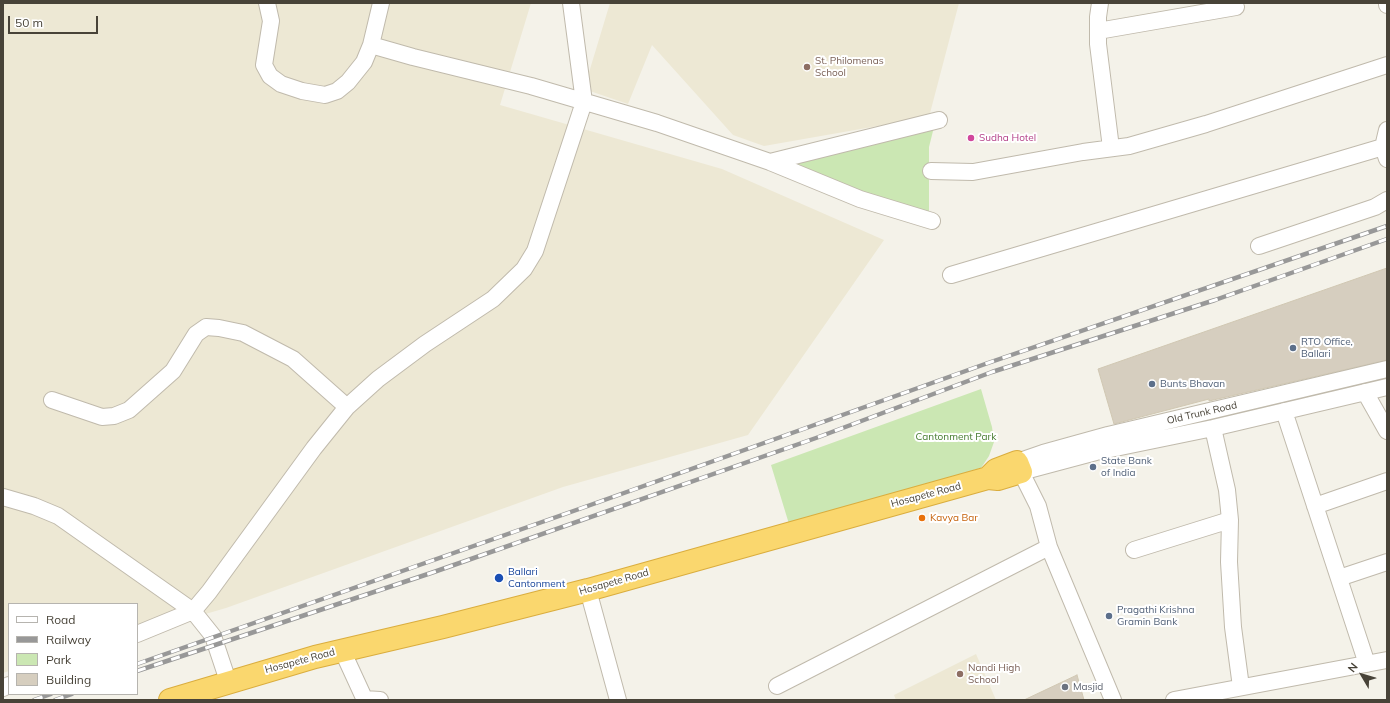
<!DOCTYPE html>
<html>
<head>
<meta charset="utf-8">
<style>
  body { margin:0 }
  #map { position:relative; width:1390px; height:703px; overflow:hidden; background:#f4f2e9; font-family:Mulish,sans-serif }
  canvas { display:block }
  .frame { position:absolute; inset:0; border:4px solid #484338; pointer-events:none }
  .legend { position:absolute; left:8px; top:603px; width:130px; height:92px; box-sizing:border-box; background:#fff; border:1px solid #b6b4af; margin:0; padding:5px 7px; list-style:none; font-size:12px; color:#484338 }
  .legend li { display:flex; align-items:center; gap:8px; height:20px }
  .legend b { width:20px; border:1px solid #b6b4af }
  .north { position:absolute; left:1342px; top:655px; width:40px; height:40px; -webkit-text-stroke:3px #fff; paint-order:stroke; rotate:308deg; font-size:11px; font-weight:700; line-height:16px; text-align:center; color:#484338 }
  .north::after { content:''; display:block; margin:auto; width:14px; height:18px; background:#484338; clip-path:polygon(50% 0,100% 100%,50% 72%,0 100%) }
  .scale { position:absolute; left:8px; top:16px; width:90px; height:18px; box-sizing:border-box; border:2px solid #484338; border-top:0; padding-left:5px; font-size:12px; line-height:14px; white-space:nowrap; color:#484338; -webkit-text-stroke:3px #fff; paint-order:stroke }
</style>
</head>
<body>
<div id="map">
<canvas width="1390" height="703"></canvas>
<div class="frame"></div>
<ul class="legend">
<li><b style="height:5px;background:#fff"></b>Road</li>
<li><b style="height:5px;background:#989898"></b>Railway</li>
<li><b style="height:11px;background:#cbe7b3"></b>Park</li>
<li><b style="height:11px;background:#d6cebf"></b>Building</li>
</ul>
<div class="north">N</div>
<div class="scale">50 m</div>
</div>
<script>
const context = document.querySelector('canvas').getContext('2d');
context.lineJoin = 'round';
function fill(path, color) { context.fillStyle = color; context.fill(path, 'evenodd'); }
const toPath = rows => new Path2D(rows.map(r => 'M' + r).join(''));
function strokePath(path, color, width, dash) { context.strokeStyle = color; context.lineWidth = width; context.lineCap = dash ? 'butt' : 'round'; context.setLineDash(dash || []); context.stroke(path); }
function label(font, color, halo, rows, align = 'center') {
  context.font = font + ' Mulish,sans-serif'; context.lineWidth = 4; context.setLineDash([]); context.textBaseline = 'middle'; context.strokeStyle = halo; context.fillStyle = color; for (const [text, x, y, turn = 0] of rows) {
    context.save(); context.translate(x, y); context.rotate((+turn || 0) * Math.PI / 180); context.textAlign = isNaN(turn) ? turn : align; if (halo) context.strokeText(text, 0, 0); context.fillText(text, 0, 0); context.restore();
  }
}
const education = toPath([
  [3,3,531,3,500,105,722,169,884,240,748,435,563,487,226,608,137,634,137,604,9,604,9,671,3,673],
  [610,3,959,3,929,117,764,146,733,135,652,45,628,104,584,89],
  [976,654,996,700,896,700,894,695]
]);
const green = toPath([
  [935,123,929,147,929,218,780,163],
  [981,389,992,427,994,442,989,456,981,468,789,524,771,465]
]);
const building = toPath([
  [1387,268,1387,360,1209,401,1209,399,1114,424,1098,369,1387,268],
  [1077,675,1084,700,1024,700,1077,675]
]);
const minor = toPath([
  [267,3,271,21,264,65,270,76,281,84,302,91,325,95,337,91,348,82,364,62,371,45,381,3],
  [1100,3,1098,17,1098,44,1111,148],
  [1387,3,1387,5],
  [1098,31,1236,7],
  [371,45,413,57,531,86,657,123,770,162,860,199,932,221],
  [1387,130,1383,147,1387,159],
  [770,162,939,120],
  [931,171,973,172,1083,152,1129,146,1206,124,1387,65],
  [1259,246,1375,207,1387,200],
  [951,275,1383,147],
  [1365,392,1387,431],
  [52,400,102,417,114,416,129,410,173,371,196,334,206,327,219,328,243,333,293,359,347,407],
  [1284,411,1367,664],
  [1213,428,1227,490,1230,520,1229,562,1233,627,1241,687],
  [1017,462,1043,453,1108,435,1387,369],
  [3,497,34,506,58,516,193,611,213,636,228,681],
  [1315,506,1387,481],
  [1134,550,1230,520],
  [1339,578,1387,562],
  [588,590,618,700],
  [137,634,193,611,209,592,314,448,347,407,378,379,425,344,493,299,524,269,535,251,584,102,571,3],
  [342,650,365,700],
  [777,686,1049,547],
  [3,688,9,685],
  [364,699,380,700],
  [1113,700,1049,547,1038,506,1021,472,1096,452,1213,428,1387,387],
  [1174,700,1387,660]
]);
const highway = toPath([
  [170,700,315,657,443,627,588,590,988,478,998,479,1021,472,1017,462,996,470,988,478]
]);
const rail = toPath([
  [137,664,582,508,988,363,1387,226],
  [137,671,431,573,816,438,992,372,1215,300,1387,239],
  [34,700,51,694],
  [55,700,72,694]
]);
const markers = [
  [807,67,4,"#8d6e63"],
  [971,138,4,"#d1479c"],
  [1293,348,4,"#5c6f8a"],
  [1152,384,4,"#5c6f8a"],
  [1093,467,4,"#5c6f8a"],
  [922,518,4,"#e8710a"],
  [499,578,5,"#1a4fb4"],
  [1109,616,4,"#5c6f8a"],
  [960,674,4,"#8d6e63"],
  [1065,687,4,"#6b7280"]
];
const educationNames = [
  ["St. Philomenas",815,61],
  ["School",815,73],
  ["Nandi High",968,668],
  ["School",968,680]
];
const hotelNames = [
  ["Sudha Hotel",979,138]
];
const serviceNames = [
  ["RTO Office,",1301,342],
  ["Ballari",1301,354],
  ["Bunts Bhavan",1160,384],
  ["State Bank",1101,461],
  ["of India",1101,473],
  ["Pragathi Krishna",1117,610],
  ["Gramin Bank",1117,622]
];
const streetNames = [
  ["Old Trunk Road",1202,413,-13],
  ["Hosapete Road",926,495,-15],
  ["Hosapete Road",614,582,-16],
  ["Hosapete Road",300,661,-15]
];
const parkNames = [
  ["Cantonment Park",956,437]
];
const foodNames = [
  ["Kavya Bar",930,518]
];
const transitNames = [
  ["Ballari",508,572],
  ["Cantonment",508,584]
];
const worshipNames = [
  ["Masjid",1073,687]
];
fill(education, '#ede8d4');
fill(green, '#cbe7b3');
fill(building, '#d6cebf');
strokePath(building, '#d0c7b2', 1);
strokePath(minor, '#c0baac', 18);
strokePath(highway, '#daad3e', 24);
strokePath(minor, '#fff', 16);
strokePath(highway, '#fad76e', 22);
strokePath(rail, '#989898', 4.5);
strokePath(rail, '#fff', 3, [9]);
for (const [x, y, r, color] of markers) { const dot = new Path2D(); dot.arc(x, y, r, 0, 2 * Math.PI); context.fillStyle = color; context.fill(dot); strokePath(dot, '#fff', 1.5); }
label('10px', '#785e54', '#fff', educationNames, 'left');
label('10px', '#b23c85', '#fff', hotelNames, 'left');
label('10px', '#4e5e75', '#fff', serviceNames, 'left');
label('10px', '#484338', '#fff', streetNames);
label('10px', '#42792c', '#fff', parkNames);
label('10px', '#c56008', '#fff', foodNames, 'left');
label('10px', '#164399', '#fff', transitNames, 'left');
label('10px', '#5b616d', '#fff', worshipNames, 'left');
</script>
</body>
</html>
